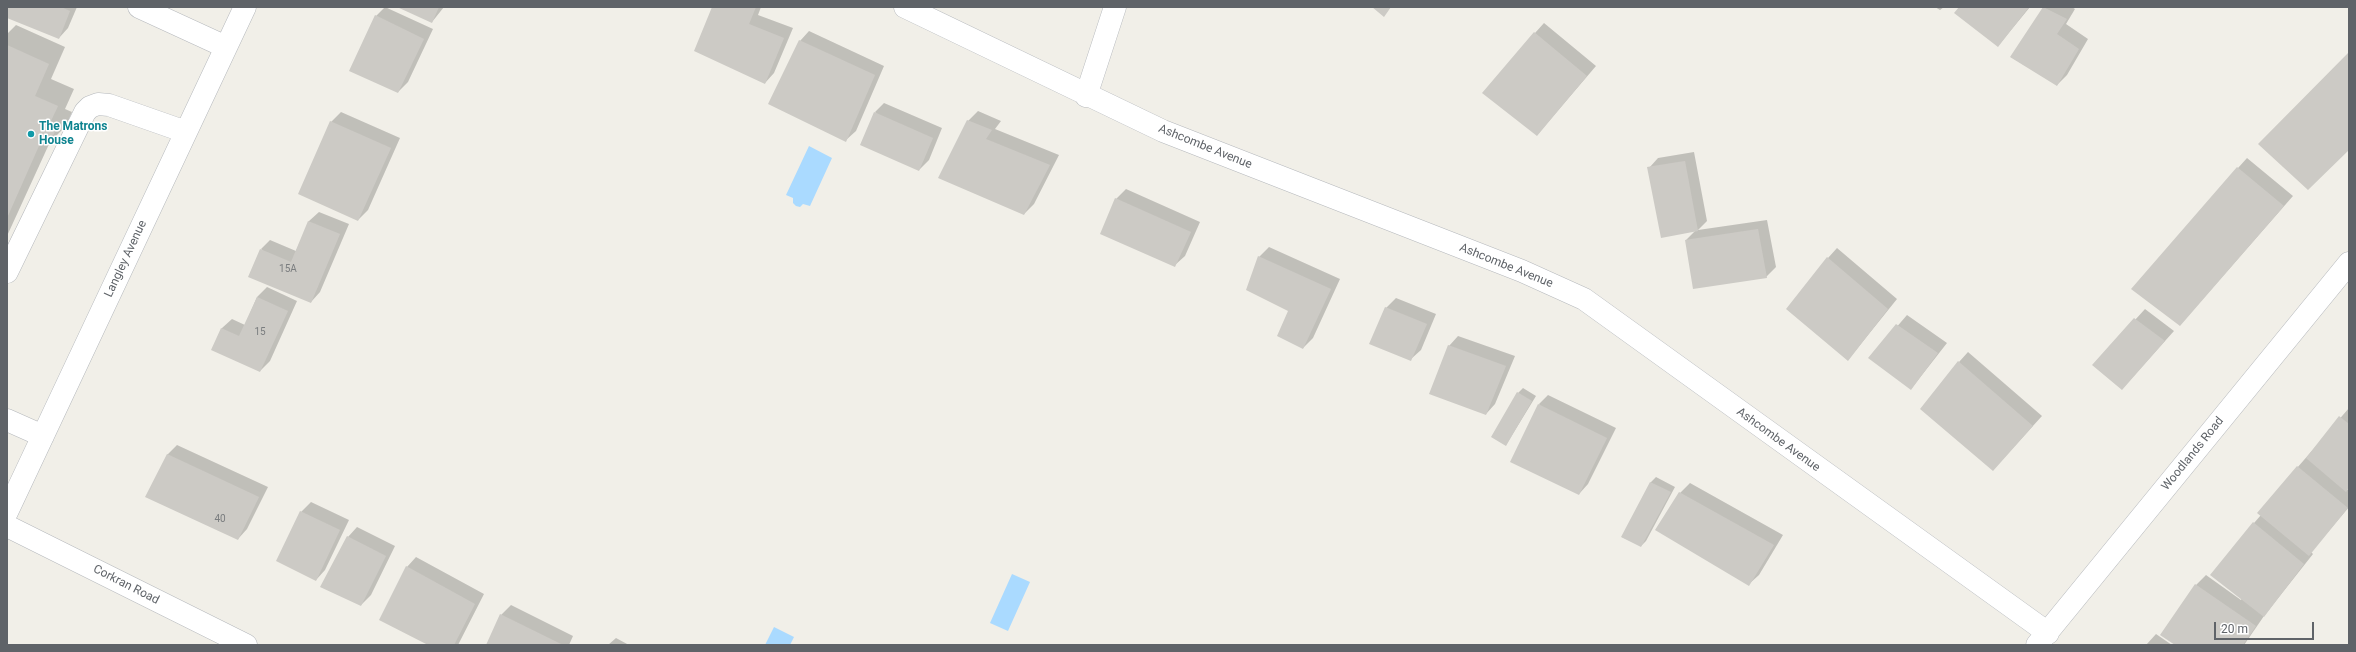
<!DOCTYPE html>
<html>
<head>
<meta charset="utf-8">
<style>
  body { margin:0 }
  #map { position:relative; width:2356px; height:652px; overflow:hidden; background:#f1efe8; font-family:Roboto,sans-serif }
  canvas { display:block }
  .frame { position:absolute; inset:0; border:8px solid #5f6368; pointer-events:none }
  .scale { position:absolute; left:2214px; top:622px; width:100px; height:18px; box-sizing:border-box; border:2px solid #5f6368; border-top:0; padding-left:5px; font-size:12px; line-height:14px; white-space:nowrap; color:#5f6368; -webkit-text-stroke:3px #fff; paint-order:stroke }
</style>
</head>
<body>
<div id="map">
<canvas width="2356" height="652"></canvas>
<div class="frame"></div>
<div class="scale">20 m</div>
</div>
<script>
const context = document.querySelector('canvas').getContext('2d');
context.lineJoin = 'round';
function fill(path, color) { context.fillStyle = color; context.fill(path, 'evenodd'); }
const toPath = rows => new Path2D(rows.map(r => 'M' + r).join(''));
function strokePath(path, color, width, dash) { context.strokeStyle = color; context.lineWidth = width; context.lineCap = dash ? 'butt' : 'round'; context.setLineDash(dash || []); context.stroke(path); }
function label(font, color, halo, rows, align = 'center') {
  context.font = font + ' Roboto,sans-serif'; context.lineWidth = 3; context.setLineDash([]); context.textBaseline = 'middle'; context.strokeStyle = halo; context.fillStyle = color; for (const [text, x, y, turn = 0] of rows) {
    context.save(); context.translate(x, y); context.rotate((+turn || 0) * Math.PI / 180); context.textAlign = isNaN(turn) ? turn : align; if (halo) context.strokeText(text, 0, 0); context.fillText(text, 0, 0); context.restore();
  }
}
const water = toPath([
  [809,146,832,158,810,206,803,204,800,207,796,206,793,203,793,198,786,195],
  [1012,574,1030,582,1008,631,990,623],
  [774,627,794,637,790,645,765,645]
]);
const shadow = toPath([
  [7,7,77,7,68,28,59,38,7,17],
  [385,7,433,29,408,82,398,92,376,16],
  [400,7,444,7,432,22],
  [713,7,761,7,758,15,793,28,774,73,765,83],
  [1935,7,1944,7,1940,10],
  [1960,7,2030,7,1998,46],
  [2044,7,2072,7,2075,9,2066,24,2088,39,2067,75,2057,85,2011,57],
  [1544,23,1596,66,1537,135,1535,33],
  [16,25,65,47,51,79,74,89,65,109,72,112,66,126,50,142,7,236,7,34],
  [809,31,884,66,856,131,846,140,800,41],
  [884,103,942,128,929,160,919,170,875,112],
  [978,111,1001,121,995,129,1059,155,1034,204,1024,214,968,121],
  [341,112,400,138,368,210,358,220,331,122],
  [1694,152,1707,221,1698,230,1767,220,1776,267,1766,277,1686,240,1695,231,1649,168,1658,158],
  [2247,158,2293,196,2180,325,2238,168],
  [1126,189,1200,222,1185,256,1175,265,1116,199],
  [319,212,349,224,320,292,311,302,261,249,270,240,296,251,309,221],
  [1269,247,1340,279,1313,338,1303,348,1289,311,1259,257],
  [1837,248,1897,299,1848,360,1828,258],
  [267,287,297,301,270,361,260,371,213,350,222,328,232,319,245,325,257,297],
  [1396,298,1436,314,1421,350,1411,359,1386,308],
  [2145,309,2174,331,2122,389,2094,365],
  [1907,315,1947,343,1911,389,1870,358],
  [1458,336,1515,356,1495,404,1486,414,1449,346],
  [1968,352,2042,416,1993,470,1959,362],
  [1523,388,1536,396,1506,445,1518,393],
  [1548,395,1616,428,1588,484,1579,494,1539,404],
  [2349,408,2349,487,2347,489,2349,491,2349,507,2311,552,2313,554,2264,616,2244,645,2177,645,2196,585,2206,575,2241,600,2242,598,2254,523,2261,515,2258,513],
  [177,445,268,487,247,529,238,539,167,455],
  [1656,477,1675,487,1646,541,1641,546,1622,537,1651,482],
  [1690,483,1783,535,1759,575,1749,584,1680,493],
  [311,502,349,520,325,570,316,580,301,512],
  [357,527,395,546,371,595,361,605,348,537],
  [416,557,484,594,458,645,430,645,407,567],
  [511,605,573,636,569,645,487,645,501,615],
  [2156,634,2172,645,2146,645],
  [616,638,629,645,608,645]
]);
const building = toPath([
  [7,7,61,7,70,11,59,39,7,18],
  [397,7,439,7,432,23],
  [712,7,756,7,749,24,784,38,765,84,694,51],
  [1372,7,1391,7,1384,17],
  [1959,7,2029,7,1998,47,1954,13],
  [2043,7,2067,19,2057,34,2079,49,2057,86,2010,57],
  [375,15,424,39,398,93,349,71],
  [1534,32,1587,76,1537,136,1482,93],
  [799,40,875,75,846,142,768,104],
  [7,45,49,64,35,96,58,106,49,125,56,129,50,143,42,139,7,218],
  [2349,52,2349,150,2308,190,2258,144],
  [874,112,933,138,919,171,860,145],
  [967,120,992,130,986,139,1050,165,1024,215,938,178],
  [330,121,391,148,358,221,298,194],
  [1685,161,1698,231,1661,238,1647,167],
  [2237,167,2284,206,2180,326,2131,289],
  [1115,198,1191,232,1175,267,1100,234],
  [308,221,340,234,311,303,248,277,260,249,291,262],
  [1758,229,1767,278,1693,289,1685,240],
  [1258,256,1331,289,1303,349,1277,336,1288,311,1246,290],
  [1827,257,1888,309,1848,361,1786,309],
  [257,297,288,311,260,372,211,350,221,328,239,336],
  [1385,307,1427,324,1411,361,1369,344],
  [2134,318,2165,341,2122,390,2092,365],
  [1896,324,1938,353,1911,390,1868,358],
  [1448,345,1506,366,1486,415,1429,394],
  [1958,361,2033,426,1993,471,1920,409],
  [1517,392,1532,401,1506,446,1491,437],
  [1538,404,1607,438,1579,495,1510,462],
  [2339,416,2349,424,2349,487,2346,492,2306,458],
  [167,454,259,497,238,540,145,497],
  [2297,466,2348,508,2309,556,2257,513],
  [1650,482,1671,492,1641,547,1621,537],
  [1679,492,1774,545,1749,586,1655,530],
  [300,511,340,530,316,581,276,561],
  [2253,522,2304,564,2264,617,2210,575],
  [347,536,386,556,361,606,320,587],
  [406,566,475,604,454,645,428,645,379,620],
  [2195,584,2256,626,2243,645,2175,645,2160,635],
  [500,614,563,645,486,645]
]);
const minor = toPath([
  [139,7,226,47],
  [905,7,1163,131,1522,271,1584,299,2048,633],
  [1086,96,1115,7],
  [7,272,85,112,90,107,98,104,109,105,186,132],
  [7,420,43,436],
  [7,512,245,7],
  [7,526,246,645],
  [2037,645,2349,263]
]);
const markers = [
  [31,134,4,"#0f9aa8"]
];
const numberNames = [
  ["15A",288,269],
  ["15",260,332],
  ["40",220,519]
];
const cultureNames = [
  ["The Matrons",39,127],
  ["House",39,141]
];
const streetNames = [
  ["Ashcombe Avenue",1205,147,22],
  ["Langley Avenue",126,259,-65],
  ["Ashcombe Avenue",1506,266,22],
  ["Ashcombe Avenue",1778,440,36],
  ["Woodlands Road",2193,454,-51],
  ["Corkran Road",126,585,27]
];
fill(water, '#aadaff');
fill(shadow, '#0003');
fill(building, '#cccac5');
strokePath(minor, '#b5b8bc', 23);
strokePath(minor, '#fff', 22);
for (const [x, y, r, color] of markers) { const dot = new Path2D(); dot.arc(x, y, r, 0, 2 * Math.PI); context.fillStyle = color; context.fill(dot); strokePath(dot, '#fff', 1.5); }
label('10px', '#7a7d7f', null, numberNames);
label('bold 12px', '#0d838f', '#fff', cultureNames, 'left');
label('12px', '#5f6368', '#fff', streetNames);
</script>
</body>
</html>
